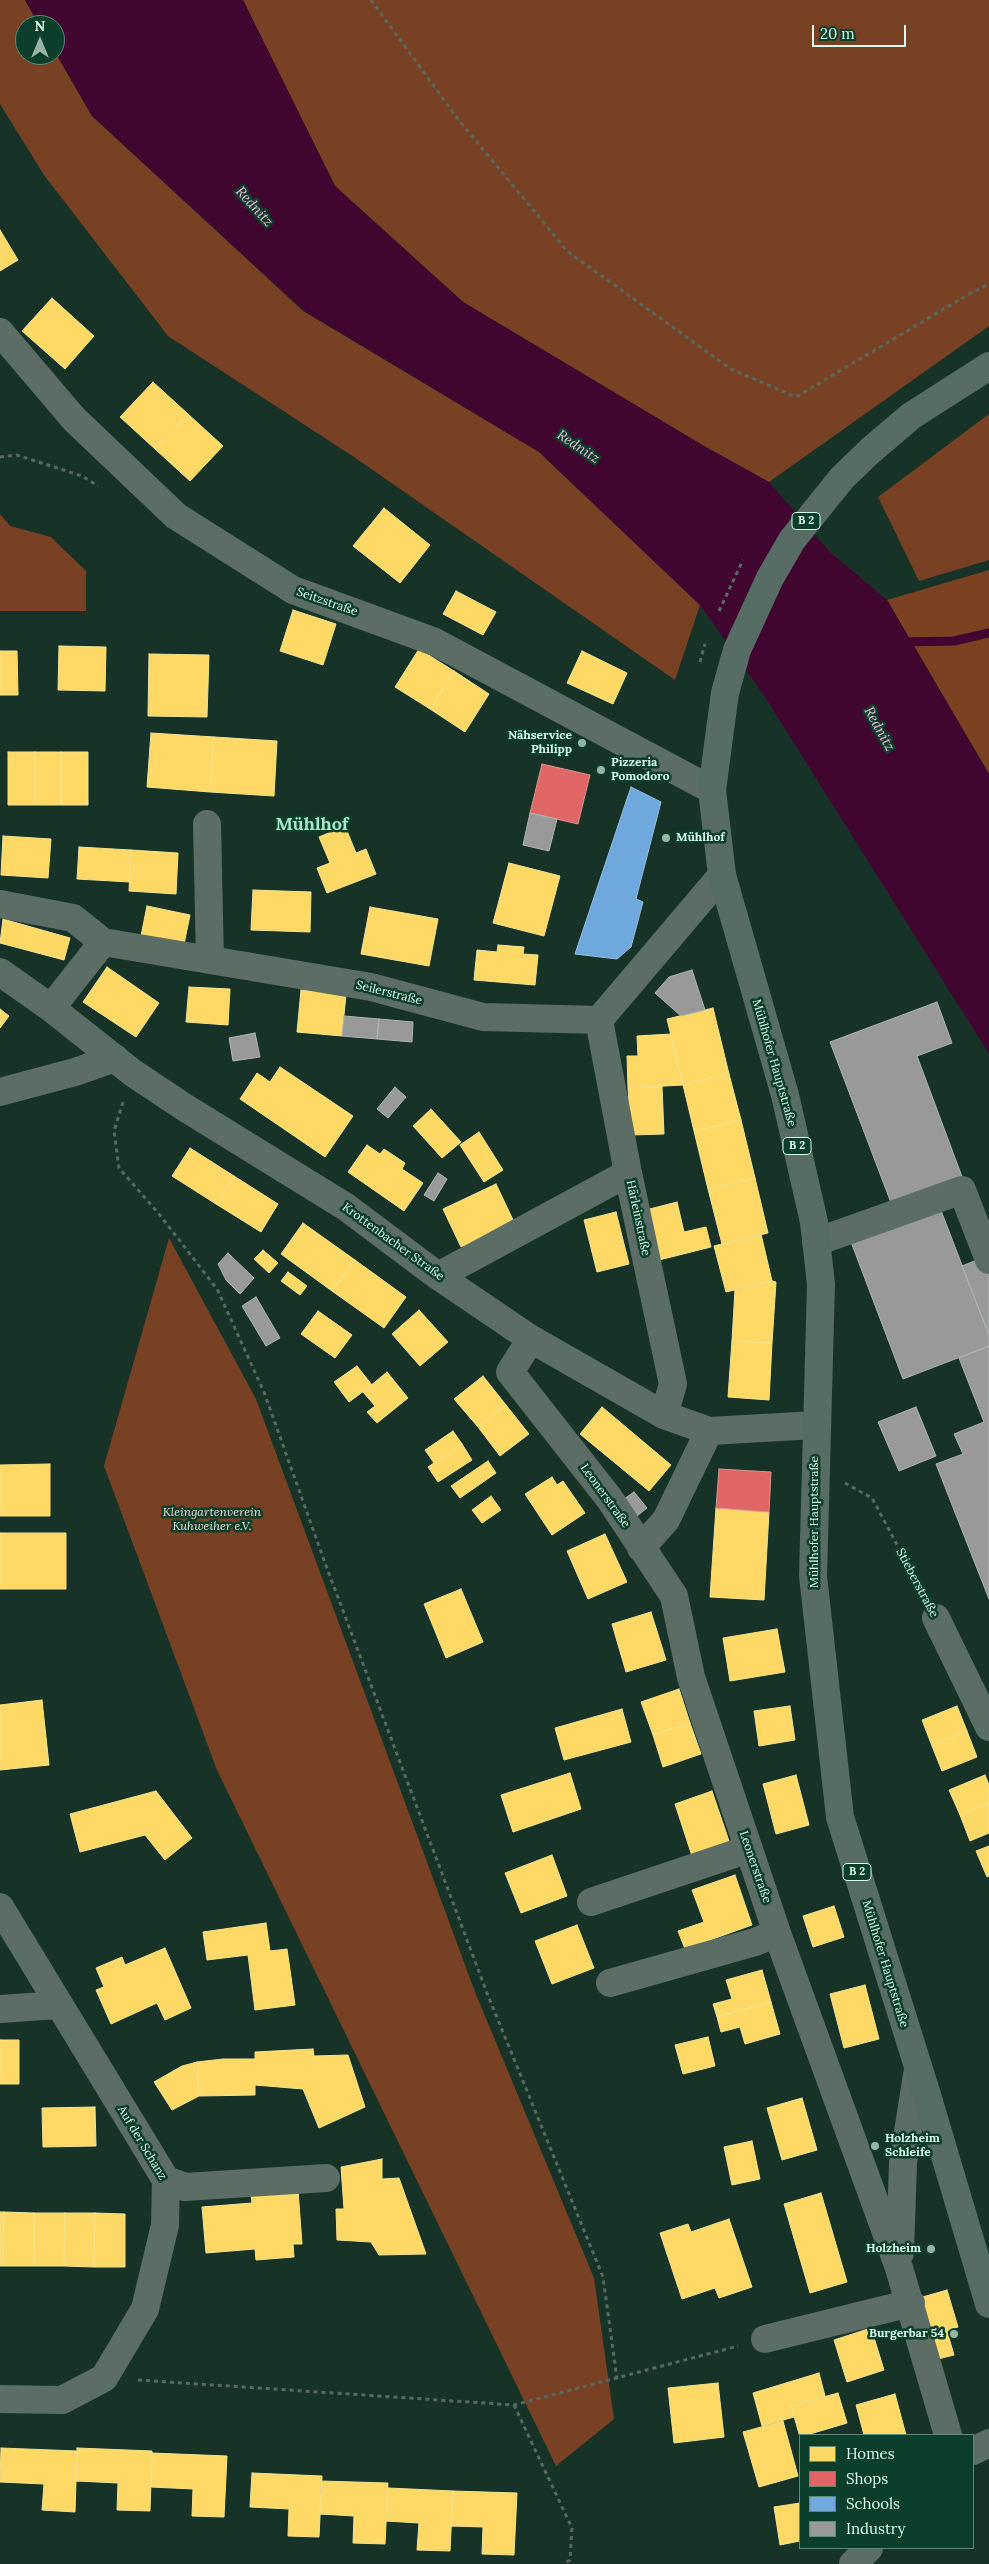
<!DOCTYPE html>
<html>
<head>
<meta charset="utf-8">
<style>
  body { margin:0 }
  #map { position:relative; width:989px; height:2564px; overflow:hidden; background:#173328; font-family:Lora,serif }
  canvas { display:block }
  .legend { position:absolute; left:799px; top:2434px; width:175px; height:115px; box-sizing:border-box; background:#0c3e2c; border:1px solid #5f8a78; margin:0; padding:6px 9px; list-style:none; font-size:15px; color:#dcfbeb }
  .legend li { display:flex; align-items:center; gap:10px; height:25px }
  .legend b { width:25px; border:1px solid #5f8a78 }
  .north { position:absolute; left:15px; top:15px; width:50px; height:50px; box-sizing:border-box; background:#0c3e2c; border:1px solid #5f8a78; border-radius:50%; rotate:0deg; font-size:14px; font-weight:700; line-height:20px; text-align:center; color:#dcfbeb }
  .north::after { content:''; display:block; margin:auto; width:18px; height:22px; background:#97b5a7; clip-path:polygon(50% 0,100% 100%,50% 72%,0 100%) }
  .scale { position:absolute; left:812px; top:25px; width:94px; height:22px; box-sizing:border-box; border:2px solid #dcfbeb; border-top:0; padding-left:6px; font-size:15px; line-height:18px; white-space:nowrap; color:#dcfbeb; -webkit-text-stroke:4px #0c3e2c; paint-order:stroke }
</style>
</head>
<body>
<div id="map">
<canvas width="989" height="2564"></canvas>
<ul class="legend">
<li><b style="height:14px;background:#ffd966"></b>Homes</li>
<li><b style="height:14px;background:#e06666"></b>Shops</li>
<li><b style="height:14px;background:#6fa8dc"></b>Schools</li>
<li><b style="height:14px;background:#999"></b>Industry</li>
</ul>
<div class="north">N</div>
<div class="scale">20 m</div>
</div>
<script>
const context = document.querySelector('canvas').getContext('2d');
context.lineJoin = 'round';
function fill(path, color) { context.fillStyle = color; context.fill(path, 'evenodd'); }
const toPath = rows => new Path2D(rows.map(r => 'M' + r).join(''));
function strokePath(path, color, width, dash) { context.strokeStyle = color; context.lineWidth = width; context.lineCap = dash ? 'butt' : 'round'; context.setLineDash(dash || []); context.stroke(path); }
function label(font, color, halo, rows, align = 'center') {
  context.font = font + ' Lora,serif'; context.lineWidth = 5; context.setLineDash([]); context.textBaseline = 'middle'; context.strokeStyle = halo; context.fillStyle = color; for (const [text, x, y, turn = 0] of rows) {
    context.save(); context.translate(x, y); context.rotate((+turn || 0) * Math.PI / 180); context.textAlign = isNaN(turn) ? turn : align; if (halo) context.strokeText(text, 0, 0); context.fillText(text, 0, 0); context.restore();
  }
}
const green = toPath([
  [0,0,25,0,39,25,25,25,25,55,55,55,55,52,92,116,303,311,539,452,700,605,675,680,354,457,168,336,44,175,0,104],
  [243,0,989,0,989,326,769,482,704,446,463,302,335,186],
  [989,414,989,560,919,581,878,497],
  [0,514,10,526,51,537,86,571,86,611,0,611],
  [169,1238,256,1399,475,1992,594,2278,614,2419,556,2466,217,1770,104,1466]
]);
const forest = toPath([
  [989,570,989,774,887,600]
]);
const water = toPath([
  [25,0,243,0,335,186,463,302,704,446,769,482,830,552,887,600,989,774,989,1054,765,697,700,605,539,452,304,311,92,116,55,52,55,25,39,25]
]);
const homes = toPath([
  [0,230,18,260,0,271,0,230],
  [52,298,94,336,65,369,22,331,52,298],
  [153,382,188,414,155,449,120,417,153,382],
  [188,414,223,446,190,481,155,449,188,414],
  [384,508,430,545,400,583,353,546,384,508],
  [456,591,496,612,483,635,443,614,456,591],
  [293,610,336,624,323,665,280,651,293,610],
  [59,646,106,647,105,691,58,690,59,646],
  [419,649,454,671,430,709,395,687,419,649],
  [0,651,17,651,18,695,0,695,0,651],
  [582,651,627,673,613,704,567,683,582,651],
  [149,654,209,655,207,717,148,716,149,654],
  [454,671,489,694,465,732,430,709,454,671],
  [151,733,214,737,210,792,147,787,151,733],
  [214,737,277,741,274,796,210,792,214,737],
  [8,752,35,752,35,805,8,805,8,752],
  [35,752,61,752,61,805,35,805,35,752],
  [61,752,88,752,88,805,61,805,61,752],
  [345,826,356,853,366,849,376,874,327,893,317,868,330,863,319,837,345,826],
  [3,836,51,839,48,878,1,875,3,836],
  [79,847,131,850,130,882,77,879,79,847],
  [131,850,178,853,176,894,129,891,131,850],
  [509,863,560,876,544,936,493,923,509,863],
  [253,890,311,892,310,932,251,930,253,890],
  [147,906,190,915,183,949,140,941,147,906],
  [370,907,438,919,429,966,361,954,370,907],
  [3,919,70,938,64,960,0,943,3,919],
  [498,945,524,947,523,954,538,955,535,985,474,980,477,950,497,952,498,945],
  [107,967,159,1003,136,1037,83,1002,107,967],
  [189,987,230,989,228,1025,186,1022,189,987],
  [301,990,346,994,342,1036,297,1032,301,990],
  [713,1008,729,1074,683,1085,667,1019,713,1008],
  [0,1009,9,1016,0,1028,0,1009],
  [671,1034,683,1085,628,1088,627,1056,638,1056,637,1036,671,1034],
  [280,1067,353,1116,325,1157,240,1099,257,1073,270,1082,280,1067],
  [729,1074,741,1120,694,1131,683,1085,729,1074],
  [662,1086,664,1134,631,1135,628,1088,662,1086],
  [431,1109,461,1142,442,1158,413,1126,431,1109],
  [741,1120,755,1178,708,1189,694,1131,741,1120],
  [479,1132,503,1170,484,1182,460,1145,479,1132],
  [367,1145,380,1154,384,1149,405,1163,402,1169,423,1183,404,1211,348,1172,367,1145],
  [190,1148,234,1176,216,1204,172,1176,190,1148],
  [234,1176,278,1204,261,1232,216,1204,234,1176],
  [755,1178,768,1233,722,1244,708,1189,755,1178],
  [496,1184,514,1222,461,1247,443,1209,496,1184],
  [677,1202,684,1232,706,1227,711,1247,655,1261,642,1211,677,1202],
  [616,1212,629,1264,597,1272,584,1220,616,1212],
  [303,1223,355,1260,332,1291,281,1254,303,1223],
  [761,1234,772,1281,726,1292,714,1246,761,1234],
  [263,1250,278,1263,269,1273,254,1259,263,1250],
  [355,1260,406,1297,384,1328,332,1291,355,1260],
  [288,1272,307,1286,300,1295,281,1281,288,1272],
  [772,1281,776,1282,772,1343,732,1341,735,1289,772,1281],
  [419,1310,448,1342,420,1366,392,1334,419,1310],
  [318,1311,352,1335,335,1358,301,1334,318,1311],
  [732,1341,772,1343,769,1400,728,1397,732,1341],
  [357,1366,372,1385,349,1402,334,1382,357,1366],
  [387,1372,408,1398,377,1423,367,1412,375,1406,363,1392,387,1372],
  [483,1376,506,1405,478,1427,454,1399,483,1376],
  [506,1405,529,1434,500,1456,478,1427,506,1405],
  [602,1407,671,1465,649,1491,580,1434,602,1407],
  [453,1431,462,1444,434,1463,425,1450,453,1431],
  [462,1444,472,1460,438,1482,428,1467,462,1444],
  [488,1461,496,1473,460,1498,451,1486,488,1461],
  [50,1464,50,1516,0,1516,0,1465,50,1464],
  [552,1477,557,1485,563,1481,585,1513,552,1535,525,1494,552,1477],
  [491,1496,501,1510,482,1523,472,1510,491,1496],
  [716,1508,769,1512,764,1600,710,1597,716,1508],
  [0,1533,66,1533,66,1589,0,1589,0,1533],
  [605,1534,627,1582,588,1599,567,1551,605,1534],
  [461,1589,483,1642,446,1658,424,1604,461,1589],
  [651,1612,666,1660,626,1672,612,1624,651,1612],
  [777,1629,785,1672,730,1681,723,1638,777,1629],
  [679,1689,690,1723,653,1735,641,1702,679,1689],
  [42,1700,49,1765,0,1770,0,1705,42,1700],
  [790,1706,795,1740,759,1746,754,1711,790,1706],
  [957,1706,967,1731,932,1746,922,1720,957,1706],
  [622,1709,631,1742,564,1760,555,1728,622,1709],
  [690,1723,701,1754,663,1767,653,1735,690,1723],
  [967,1731,977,1757,942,1771,932,1746,967,1731],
  [570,1773,581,1809,513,1832,501,1795,570,1773],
  [796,1775,809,1825,776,1834,763,1784,796,1775],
  [985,1775,989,1785,989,1803,960,1815,949,1790,985,1775],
  [156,1791,192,1838,165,1860,145,1835,80,1852,70,1814,156,1791],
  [712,1791,730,1844,692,1856,675,1804,712,1791],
  [989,1803,989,1833,970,1841,960,1815,989,1803],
  [989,1846,989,1876,987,1877,976,1851,989,1846],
  [552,1855,567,1896,521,1913,505,1873,552,1855],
  [735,1875,752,1925,685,1949,678,1931,704,1922,692,1890,735,1875],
  [834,1906,844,1937,813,1947,803,1916,834,1906],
  [266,1923,270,1951,287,1949,295,2005,255,2010,248,1955,207,1960,203,1932,266,1923],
  [577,1925,594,1968,552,1984,535,1941,577,1925],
  [165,1948,191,2008,165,2020,157,2003,111,2024,96,1990,104,1987,96,1968,122,1957,125,1965,165,1948],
  [762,1970,771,2002,717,2017,713,2004,732,1999,726,1980,762,1970],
  [865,1985,879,2039,844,2048,830,1994,865,1985],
  [771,2002,780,2034,745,2044,740,2027,721,2032,717,2017,771,2002],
  [708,2037,715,2066,683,2074,675,2045,708,2037],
  [0,2040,19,2040,19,2084,0,2084,0,2040],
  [313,2049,314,2056,348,2055,365,2107,319,2128,303,2089,255,2085,255,2095,199,2096,197,2062,223,2059,255,2059,255,2052,313,2049],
  [197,2062,199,2096,172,2110,154,2082,182,2066,197,2062],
  [802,2098,817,2150,782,2160,767,2108,802,2098],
  [95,2107,96,2146,43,2147,42,2108,95,2107],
  [752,2141,760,2179,732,2185,724,2147,752,2141],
  [382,2159,382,2179,399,2178,426,2254,379,2255,371,2242,337,2240,336,2209,344,2209,341,2167,382,2159],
  [298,2190,302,2244,293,2244,294,2257,256,2260,255,2249,206,2253,202,2207,252,2203,251,2194,298,2190],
  [821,2193,847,2282,810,2293,784,2204,821,2193],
  [0,2212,4,2212,3,2266,0,2266,0,2212],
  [4,2212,34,2213,34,2266,3,2266,4,2212],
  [34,2213,65,2213,64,2266,34,2266,34,2213],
  [65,2213,95,2213,94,2267,64,2266,65,2213],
  [95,2213,125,2214,125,2267,94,2267,95,2213],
  [729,2219,752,2287,719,2298,715,2288,682,2299,660,2233,688,2224,691,2232,729,2219],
  [947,2290,958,2327,931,2336,919,2298,947,2290],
  [871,2328,884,2370,847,2382,834,2340,871,2328],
  [947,2331,954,2355,938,2359,931,2336,947,2331],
  [819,2373,825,2396,791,2406,794,2417,762,2426,753,2393,819,2373],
  [718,2383,724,2437,674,2443,668,2388,718,2383],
  [838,2393,847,2423,800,2437,791,2406,838,2393],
  [895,2394,906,2435,864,2435,856,2405,895,2394],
  [783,2421,798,2476,759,2487,743,2432,783,2421],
  [1,2448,77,2451,75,2512,42,2510,44,2484,0,2482,1,2448],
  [77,2448,152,2451,150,2511,117,2510,118,2483,76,2481,77,2448],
  [152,2453,227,2456,224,2517,192,2516,193,2489,151,2487,152,2453],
  [252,2473,322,2476,319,2537,288,2536,289,2509,250,2507,252,2473],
  [321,2481,388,2483,385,2544,353,2543,354,2516,320,2514,321,2481],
  [388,2488,453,2491,450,2551,417,2550,419,2523,386,2521,388,2488],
  [453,2491,517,2493,514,2555,482,2554,483,2527,451,2526,453,2491],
  [800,2503,800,2541,780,2545,774,2507,800,2503]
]);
const shops = toPath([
  [542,764,590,775,578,824,530,813,542,764],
  [719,1469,771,1472,769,1512,716,1508,719,1469]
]);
const schools = toPath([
  [631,787,661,802,636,899,643,902,631,947,617,959,575,954,631,787]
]);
const industry = toPath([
  [530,813,557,819,549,851,523,845,530,813],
  [692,970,705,1010,681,1016,655,993,669,977,692,970],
  [937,1002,952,1043,917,1056,964,1182,893,1208,830,1042,937,1002],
  [344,1016,379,1019,377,1039,342,1036,344,1016],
  [379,1019,413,1022,412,1042,377,1039,379,1019],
  [255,1033,260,1057,233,1061,229,1038,255,1033],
  [395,1087,406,1097,388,1118,377,1109,395,1087],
  [438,1173,447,1179,434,1201,424,1195,438,1173],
  [940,1208,989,1335,989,1346,903,1379,851,1242,940,1208],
  [228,1253,254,1278,240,1294,226,1280,218,1264,228,1253],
  [989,1255,989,1335,962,1266,989,1255],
  [256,1297,280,1338,266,1346,242,1306,256,1297],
  [989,1346,989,1599,936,1464,963,1454,954,1434,984,1422,959,1358,989,1346],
  [916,1407,936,1456,899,1471,878,1422,916,1407],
  [634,1492,647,1508,637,1516,624,1499,634,1492]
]);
const stream = toPath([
  [900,642,954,641,989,633]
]);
const path = toPath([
  [371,0,458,119,567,251,731,369,796,397,969,294,989,284],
  [0,457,17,455,82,476,98,486],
  [719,611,743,560],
  [700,662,705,644],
  [123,1102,114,1131,119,1168,159,1214,217,1289,264,1392,325,1563,487,1993,603,2277,617,2379],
  [845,1483,872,1498,923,1593],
  [138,2380,514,2405,738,2346],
  [514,2405,572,2528,570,2560,563,2564]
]);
const minor = toPath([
  [0,332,74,419,176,516,293,590,435,642,712,790],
  [207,824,210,960],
  [0,904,73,918,103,942,371,987,483,1017,599,1020],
  [0,972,51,1008,133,1073,184,1107,346,1207,438,1276,531,1339,664,1415,709,1431,816,1425],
  [51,1008,103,942],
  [599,1020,628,1173,673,1384,664,1415],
  [599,1020,722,875],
  [0,1092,75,1072,115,1058],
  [816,1242,962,1190,989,1260],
  [438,1276,628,1173],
  [531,1339,510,1372,609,1498,674,1596,691,1677,777,1933,899,2268,948,2435],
  [641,1548,666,1520,709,1431],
  [936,1618,989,1727],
  [591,1902,749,1849],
  [0,1907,166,2180,165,2225,145,2309,104,2378,62,2400,0,2399],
  [610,1983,755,1942,777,1933],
  [0,2009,58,2005],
  [166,2180,185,2187,326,2178],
  [900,2253,903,2163,918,2069],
  [765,2339,911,2303],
  [973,2451,989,2443],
  [853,2564,869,2548]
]);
const major = toPath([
  [989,366,911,416,870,451,842,478,792,540,770,578,737,650,725,693,712,790,722,875,785,1095,814,1222,821,1284,813,1576,840,1817,927,2095,989,2304]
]);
const markers = [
  [582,743,5,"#97b5a7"],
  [601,770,5,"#97b5a7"],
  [666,838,5,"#97b5a7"],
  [875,2146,5,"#97b5a7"],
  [931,2249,5,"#97b5a7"],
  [954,2334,5,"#97b5a7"]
];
const shields = [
  [806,521,28],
  [797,1146,28],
  [857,1872,28]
];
const shieldNames = [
  ["B 2",806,521],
  ["B 2",797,1146],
  ["B 2",857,1872]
];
const streetNames = [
  ["Seitzstraße",327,602,19],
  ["Seilerstraße",389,993,14],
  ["Mühlhofer Hauptstraße",774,1063,74],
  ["Härleinstraße",638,1218,78],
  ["Krottenbacher Straße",393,1242,36],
  ["Leonerstraße",605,1496,54],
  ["Mühlhofer Hauptstraße",815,1522,-90],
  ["Stieberstraße",917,1583,62],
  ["Leonerstraße",755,1867,71],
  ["Mühlhofer Hauptstraße",885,1964,73],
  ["Auf der Schanz",142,2143,59]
];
const poiNames = [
  ["Nähservice",572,736],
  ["Philipp",572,750],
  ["Pizzeria",611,763,"left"],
  ["Pomodoro",611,777,"left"],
  ["Mühlhof",676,838,"left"],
  ["Holzheim",885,2139,"left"],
  ["Schleife",885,2153,"left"],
  ["Holzheim",921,2249],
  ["Burgerbar 54",944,2334]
];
const parkNames = [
  ["Kleingartenverein",212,1513],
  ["Kuhweiher e.V.",212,1527]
];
const waterNames = [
  ["Rednitz",254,207,48],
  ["Rednitz",578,447,34],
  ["Rednitz",879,729,61]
];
const districtNames = [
  ["Mühlhof",312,825]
];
fill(green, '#784124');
fill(forest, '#7b4121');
fill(water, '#410630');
fill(homes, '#ffd966');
strokePath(homes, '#f4e38e', 1);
fill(shops, '#e06666');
strokePath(shops, '#df938e', 1);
fill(schools, '#6fa8dc');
strokePath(schools, '#90c1e0', 1);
fill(industry, '#999');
strokePath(industry, '#adb6b2', 1);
strokePath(stream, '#410630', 9);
strokePath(path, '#586962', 3, [4, 4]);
strokePath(minor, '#5b6d64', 28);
strokePath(major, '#566c64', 28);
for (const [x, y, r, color] of markers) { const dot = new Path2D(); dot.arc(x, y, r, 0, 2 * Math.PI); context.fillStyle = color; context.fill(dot); strokePath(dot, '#0c3e2c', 2); }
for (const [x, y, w] of shields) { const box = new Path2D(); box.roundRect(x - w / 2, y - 8.5, w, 17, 4); context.fillStyle = '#0c3e2c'; context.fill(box); strokePath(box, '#dcfbeb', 1); }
label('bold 11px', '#dcfbeb', null, shieldNames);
label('12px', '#dcfbeb', '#0c3e2c', streetNames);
label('bold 12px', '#dcfbeb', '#0c3e2c', poiNames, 'right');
label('italic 12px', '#efd9cf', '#0c3e2c', parkNames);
label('italic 14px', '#f7b9dc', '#0c3e2c', waterNames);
label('bold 18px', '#a7e7c9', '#0c3e2c', districtNames);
</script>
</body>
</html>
